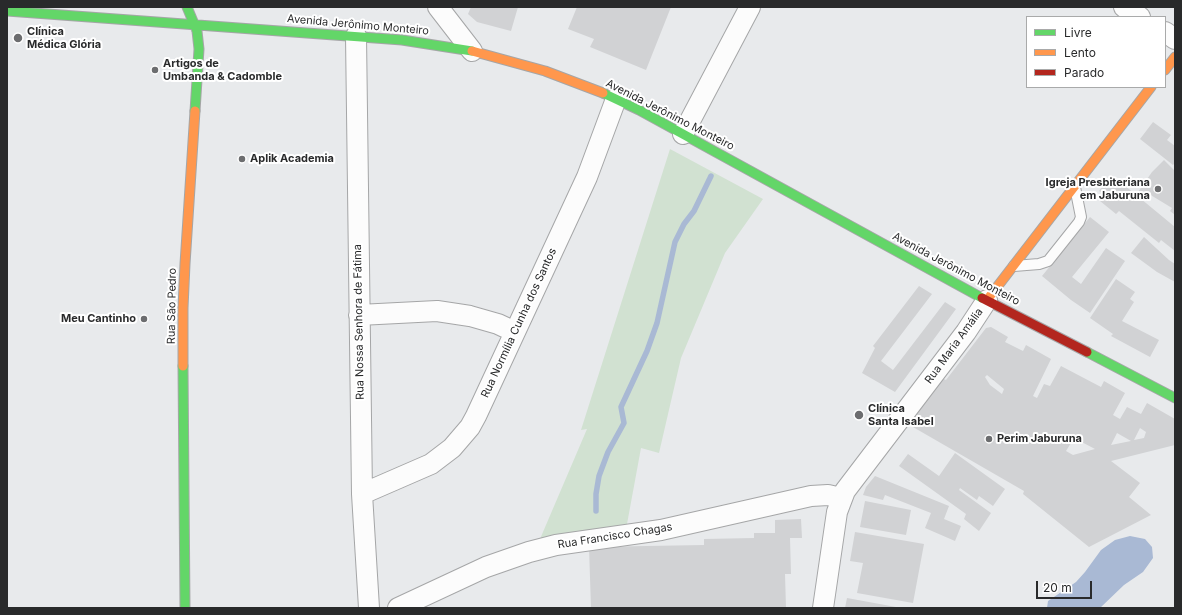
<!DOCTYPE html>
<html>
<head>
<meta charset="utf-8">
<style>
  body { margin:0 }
  #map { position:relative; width:1182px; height:615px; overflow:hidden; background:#e8eaec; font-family:Inter,sans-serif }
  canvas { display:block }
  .frame { position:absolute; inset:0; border:8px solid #292a2b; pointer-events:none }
  .legend { position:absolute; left:1026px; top:16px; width:140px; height:72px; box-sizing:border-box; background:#fff; border:1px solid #a9aaaa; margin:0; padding:5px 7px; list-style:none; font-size:12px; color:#292a2b }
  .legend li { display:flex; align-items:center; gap:8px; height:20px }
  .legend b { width:20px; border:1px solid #a9aaaa }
  .scale { position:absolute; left:1036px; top:581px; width:56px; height:18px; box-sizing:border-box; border:2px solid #292a2b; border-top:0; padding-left:5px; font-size:12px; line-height:14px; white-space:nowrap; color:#292a2b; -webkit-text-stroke:3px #fff; paint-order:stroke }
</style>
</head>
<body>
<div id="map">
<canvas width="1182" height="615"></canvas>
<div class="frame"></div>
<ul class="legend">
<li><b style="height:5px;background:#63d668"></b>Livre</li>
<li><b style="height:5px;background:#ff974d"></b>Lento</li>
<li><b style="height:5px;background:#b3261e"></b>Parado</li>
</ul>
<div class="scale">20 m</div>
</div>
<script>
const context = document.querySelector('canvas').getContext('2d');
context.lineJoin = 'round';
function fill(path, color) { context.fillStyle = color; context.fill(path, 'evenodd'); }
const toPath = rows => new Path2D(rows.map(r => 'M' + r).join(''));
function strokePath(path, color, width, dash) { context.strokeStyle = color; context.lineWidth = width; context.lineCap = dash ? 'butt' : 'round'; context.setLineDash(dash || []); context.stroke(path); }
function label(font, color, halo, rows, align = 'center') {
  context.font = font + ' Inter,sans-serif'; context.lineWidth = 4; context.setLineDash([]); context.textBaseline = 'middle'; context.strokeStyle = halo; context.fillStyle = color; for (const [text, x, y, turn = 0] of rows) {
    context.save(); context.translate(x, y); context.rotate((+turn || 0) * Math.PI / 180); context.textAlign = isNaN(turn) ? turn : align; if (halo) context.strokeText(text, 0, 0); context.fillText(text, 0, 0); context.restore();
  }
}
const green = toPath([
  [670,149,763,199,725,253,681,358,659,453,641,448,627,524,540,539,587,429,581,430]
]);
const water = toPath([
  [1130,536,1145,539,1152,547,1153,558,1143,572,1124,585,1100,608,1047,608,1048,601,1076,582,1085,572,1101,550,1115,540]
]);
const stream = toPath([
  [596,511,596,494,599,476,608,452,624,423,621,407,647,351,657,323,675,242,684,224,694,211,711,176]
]);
const building = toPath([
  [471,7,518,7,511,31,477,22,468,14],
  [577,7,671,7,646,70,590,47,594,39,568,29],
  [1153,122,1171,135,1167,140,1175,146,1174,150,1175,151,1175,163,1173,165,1140,139],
  [1164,160,1175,171,1175,215,1170,211,1172,208,1149,194,1146,198,1138,192,1152,172],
  [1112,175,1175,227,1175,251,1161,240,1159,243,1119,211,1116,214,1100,201,1105,195,1099,191],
  [1090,217,1109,232,1072,277,1081,284,1106,248,1125,261,1090,313,1071,300,1042,276],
  [1144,237,1169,260,1175,264,1175,282,1157,272,1131,253],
  [1116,279,1135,292,1130,299,1134,302,1122,321,1159,340,1150,357,1111,336,1113,334,1090,318],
  [919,286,932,294,881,361,893,370,945,302,956,309,895,392,862,373,875,348,873,346],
  [991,327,1008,337,1005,342,1023,351,1026,345,1051,359,1033,396,1037,398,1044,384,1050,386,1061,366,1101,387,1104,381,1125,393,1113,415,1120,419,1127,407,1141,414,1147,403,1175,419,1175,445,1111,461,1140,483,1129,497,1151,515,1089,547,1023,494,1024,491,906,423,940,377,946,380,986,328],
  [987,375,1004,389,1002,394,990,385,985,377],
  [1140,428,1146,432,1144,438,1134,440],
  [1117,433,1131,441,1111,445],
  [1074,438,1095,449,1073,455,1066,451],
  [955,453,1005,489,993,506,979,496,977,500,960,488,959,490,991,513,979,531,964,519,966,514,899,466,908,454,939,476],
  [875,476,949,506,944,519,961,526,955,541,925,528,931,513,885,495,883,500,863,495,866,487],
  [865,501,911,510,906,535,860,527],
  [801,519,802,538,790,538,791,574,785,574,786,608,591,608,589,547,704,545,704,539,754,538,754,533,775,533,775,520],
  [855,532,924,544,913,603,857,593,863,563,850,561],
  [847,598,896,607,896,608,845,608]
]);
const lane = toPath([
  [1014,266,1039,264,1048,261,1079,222,1081,217,1075,187]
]);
const street = toPath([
  [438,7,472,51],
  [1124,7,1140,17],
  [1165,32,1175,39],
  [356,36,362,494,369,608],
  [683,134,750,7],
  [359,315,437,311,470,316,498,324,515,332],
  [362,494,431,464,452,448,470,427,476,416,587,177,616,99],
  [398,608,486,567,529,552,556,545,661,530,811,496,828,495,841,498],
  [823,608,837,512,845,491,966,332,987,300]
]);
const fast = toPath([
  [187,7,197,31,199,49,195,111],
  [7,11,402,40,472,51],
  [603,93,639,110,982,298],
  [1087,352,1175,398],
  [183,366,185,608]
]);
const slow = toPath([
  [472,51,545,71,603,93],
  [1165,70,1175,57],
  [987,300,1151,87],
  [183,366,183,308,185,264,195,111]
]);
const jam = toPath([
  [982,298,1087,352]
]);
const markers = [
  [18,38,5,"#6c6d6f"],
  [155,70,4,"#6c6d6f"],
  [242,159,4,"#6c6d6f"],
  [1158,189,4,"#6c6d6f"],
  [144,319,4,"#6c6d6f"],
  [859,415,5,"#6c6d6f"],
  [989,439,4,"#6c6d6f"]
];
const streetNames = [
  ["Avenida Jerônimo Monteiro",358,25,5],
  ["Avenida Jerônimo Monteiro",670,115,27],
  ["Avenida Jerônimo Monteiro",956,269,28],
  ["Rua São Pedro",172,306,-89],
  ["Rua Nossa Senhora de Fátima",359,322,-91],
  ["Rua Normília Cunha dos Santos",519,323,-65],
  ["Rua Maria Amália",954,346,-54],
  ["Rua Francisco Chagas",615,536,-9]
];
const poiNames = [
  ["Clínica",27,32],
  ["Médica Glória",27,45],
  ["Artigos de",163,64],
  ["Umbanda & Cadomble",163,77],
  ["Aplik Academia",250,159],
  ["Igreja Presbiteriana",1150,183,"right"],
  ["em Jaburuna",1150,196,"right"],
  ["Meu Cantinho",136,319,"right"],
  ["Clínica",868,409],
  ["Santa Isabel",868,422],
  ["Perim Jaburuna",997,439]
];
fill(green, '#d1e1d1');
fill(water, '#a9b9d4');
strokePath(stream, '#a9b9d4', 5.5);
fill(building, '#d1d2d4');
strokePath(lane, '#a5a6a7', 12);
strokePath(street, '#a5a6a7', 22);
strokePath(fast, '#a5a6a7', 11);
strokePath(slow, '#a5a6a7', 11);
strokePath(jam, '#a5a6a7', 11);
strokePath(lane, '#fcfcfc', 10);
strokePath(street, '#fcfcfc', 20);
strokePath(fast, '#63d668', 9);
strokePath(slow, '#ff974d', 9);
strokePath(jam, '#b3261e', 9);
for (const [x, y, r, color] of markers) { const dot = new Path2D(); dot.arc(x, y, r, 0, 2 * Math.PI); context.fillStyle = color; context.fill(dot); strokePath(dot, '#fff', 1.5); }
label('11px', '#292a2b', '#fff', streetNames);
label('bold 11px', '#292a2b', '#fff', poiNames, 'left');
</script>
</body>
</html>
